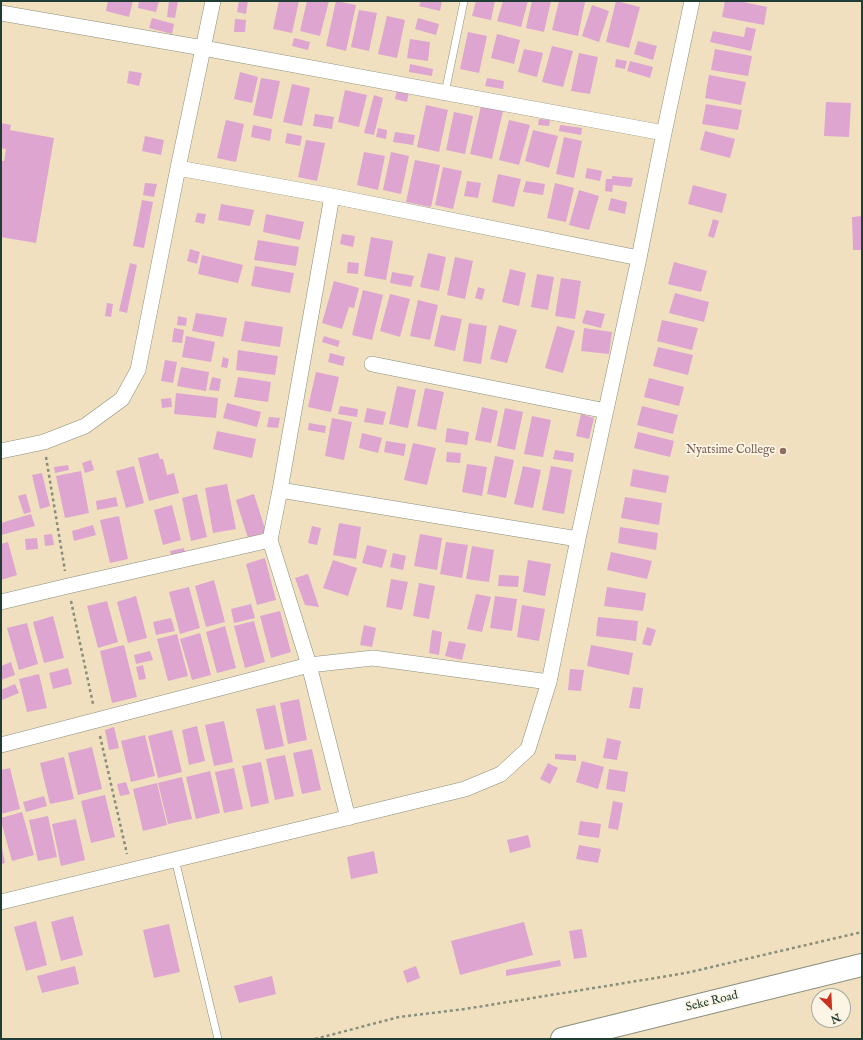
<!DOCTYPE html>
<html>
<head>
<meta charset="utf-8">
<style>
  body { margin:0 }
  #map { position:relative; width:863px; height:1040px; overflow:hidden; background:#f0e0c0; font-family:"IM FELL English",serif }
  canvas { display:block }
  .frame { position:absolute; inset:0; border:2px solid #1f3d34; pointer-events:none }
  .north { position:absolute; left:811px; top:988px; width:40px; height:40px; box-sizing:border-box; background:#fcf5e5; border:1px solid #a4ab9e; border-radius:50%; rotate:156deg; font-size:11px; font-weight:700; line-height:16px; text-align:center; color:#1f3d34 }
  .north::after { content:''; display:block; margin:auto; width:14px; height:18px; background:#c8321e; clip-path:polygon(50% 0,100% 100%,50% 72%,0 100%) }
</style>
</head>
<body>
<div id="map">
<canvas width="863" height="1040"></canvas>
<div class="frame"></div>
<div class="north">N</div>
</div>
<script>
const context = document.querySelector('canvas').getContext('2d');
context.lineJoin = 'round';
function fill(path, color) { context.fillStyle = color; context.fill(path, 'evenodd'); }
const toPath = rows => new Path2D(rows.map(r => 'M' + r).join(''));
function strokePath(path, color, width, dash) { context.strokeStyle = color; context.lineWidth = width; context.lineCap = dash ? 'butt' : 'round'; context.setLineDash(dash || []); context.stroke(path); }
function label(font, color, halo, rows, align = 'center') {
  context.font = font + ' "IM FELL English",serif'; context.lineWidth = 3.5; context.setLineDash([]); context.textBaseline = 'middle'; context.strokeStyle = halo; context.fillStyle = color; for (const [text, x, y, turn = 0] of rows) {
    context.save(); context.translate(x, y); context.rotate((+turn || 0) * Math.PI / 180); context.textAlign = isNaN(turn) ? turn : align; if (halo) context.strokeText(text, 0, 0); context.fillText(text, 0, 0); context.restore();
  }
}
const building = toPath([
  [108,1,133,1,129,17,106,11],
  [139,1,159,1,156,12,138,8],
  [169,1,178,1,175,18,167,17],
  [239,1,248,1,246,14,237,12],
  [279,1,299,1,292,33,273,29],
  [307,1,329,1,320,36,300,31],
  [336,1,356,5,346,51,326,46],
  [421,1,442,1,440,11,419,6],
  [476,1,495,1,491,20,472,16],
  [503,1,528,1,521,27,497,21],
  [532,1,551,1,544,32,526,28],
  [559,1,580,1,585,2,578,36,552,30],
  [616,1,640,7,629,48,606,42],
  [725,1,739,1,767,7,764,25,722,17],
  [592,5,609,11,599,42,582,36],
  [359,10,377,13,369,51,351,47],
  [387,16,405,20,397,58,378,54],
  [152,18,174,24,172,34,149,28],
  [418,18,439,24,436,35,415,29],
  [235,19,246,20,245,32,234,32],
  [746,27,756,29,751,51,710,42,713,31,744,37],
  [468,32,487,36,479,73,460,69],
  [497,34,520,40,514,64,491,58],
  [294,38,310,42,308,50,292,46],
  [410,39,430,42,428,61,407,58],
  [638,41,657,46,653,60,634,54],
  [552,46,573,51,563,87,542,82],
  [524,49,543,53,537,77,518,72],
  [715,49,752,56,748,76,711,70],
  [579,53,598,57,590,94,571,91],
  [616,59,627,61,625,69,615,67],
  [630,61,653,67,650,78,627,71],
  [410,64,433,69,432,76,409,72],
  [129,71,142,73,139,86,127,83],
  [240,72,258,77,252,103,234,99],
  [709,75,746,82,741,105,705,98],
  [261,78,280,81,272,119,253,115],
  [487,78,504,81,503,89,485,86],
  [292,84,310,88,302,126,283,122],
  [397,89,409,92,407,102,395,99],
  [345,90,367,95,359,127,338,122],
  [374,95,383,98,374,135,364,133],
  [826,102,851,103,849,137,824,136],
  [706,104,742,110,738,130,702,124],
  [426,105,448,110,439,152,417,147],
  [481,106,503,111,492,159,470,154],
  [454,112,473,116,465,154,446,150],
  [315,114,334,117,332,129,313,126],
  [539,119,550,120,549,126,538,125],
  [226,120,244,124,236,162,217,158],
  [509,120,530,125,519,165,499,160],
  [1,123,11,125,10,130,54,138,36,243,1,237,1,161,4,161,6,149,1,148],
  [253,125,272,129,270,141,251,137],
  [560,125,582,128,581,135,559,131],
  [378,128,387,130,386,139,376,137],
  [533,130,558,136,549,168,525,161],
  [705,131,735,139,730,158,700,150],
  [395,132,415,135,413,145,393,142],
  [287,133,302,136,300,146,285,143],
  [145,136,164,140,161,155,142,151],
  [564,137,582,141,574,178,556,174],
  [306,140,325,143,317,181,298,177],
  [364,152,385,156,378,190,357,185],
  [391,152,409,156,401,194,383,190],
  [415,160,440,165,431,207,406,202],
  [443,167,462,171,453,209,435,205],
  [587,168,602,171,600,181,585,178],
  [498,174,521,179,514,207,492,202],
  [612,176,633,178,631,187,613,185,612,192,605,191,606,179,612,179],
  [467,181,481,183,478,198,464,196],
  [526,181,545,184,543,195,523,192],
  [145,183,157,184,154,197,143,195],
  [555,183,574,188,566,222,547,218],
  [693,185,727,194,722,213,688,204],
  [579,190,599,196,589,230,569,225],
  [611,198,627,202,625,214,608,210],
  [142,200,153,202,144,248,133,246],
  [221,204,254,210,250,226,218,220],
  [197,213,206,214,204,224,195,222],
  [266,214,304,222,300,240,263,232],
  [862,216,862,250,853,250,852,217],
  [713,219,719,221,714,238,708,236],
  [342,234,355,236,353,247,340,244],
  [371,237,393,241,386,280,364,276],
  [258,240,299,247,296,266,254,260],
  [190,249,200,252,197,264,187,261],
  [428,253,446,257,439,291,420,287],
  [202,255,243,265,238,283,198,274],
  [455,257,473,261,465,299,447,295],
  [348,262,359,263,358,274,347,273],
  [674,262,707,271,701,292,668,284],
  [130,263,137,265,127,313,119,311],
  [255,266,294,273,290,293,251,286],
  [510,269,526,273,519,306,502,302],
  [392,272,414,276,411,287,390,283],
  [537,274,554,277,548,310,531,307],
  [561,278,581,281,575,319,555,316],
  [334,281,359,288,354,308,349,307,342,329,322,323],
  [478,287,485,289,482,300,475,298],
  [363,290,383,295,372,340,352,335],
  [675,293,709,302,704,322,669,313],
  [390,294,410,299,400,337,380,331],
  [418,300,438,305,430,340,410,336],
  [107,303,113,304,111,317,105,316],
  [586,310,605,314,601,328,582,323],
  [196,313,227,318,223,337,192,331],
  [441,315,462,319,455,351,434,346],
  [178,316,187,318,186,326,177,325],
  [662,320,698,328,692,350,657,341],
  [245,321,283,327,280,347,241,341],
  [469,323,487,326,481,364,463,361],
  [499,325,517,330,507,363,490,359],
  [557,326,575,331,563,373,545,368],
  [174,328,184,330,182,343,172,342],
  [584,328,612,332,609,354,581,351],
  [186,336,215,342,211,362,182,357],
  [324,336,340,341,338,347,322,342],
  [658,347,693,355,688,375,653,366],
  [238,350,278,356,275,375,236,370],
  [330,353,345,357,343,366,328,362],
  [223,357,229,359,227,368,221,367],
  [165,360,177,362,173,383,161,381],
  [181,367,209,372,206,391,177,386],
  [316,372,339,377,331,412,308,407],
  [212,377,221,379,219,391,209,390],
  [238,377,271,382,268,402,234,397],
  [649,378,684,387,679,406,644,397],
  [397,386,416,390,408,428,389,424],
  [425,388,444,392,436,430,417,426],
  [176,393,218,398,216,418,174,414],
  [171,398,172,407,162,408,161,399],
  [227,403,261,412,257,427,223,418],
  [340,406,358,409,357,417,338,414],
  [642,406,678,415,673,434,637,425],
  [482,407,498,411,491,443,475,440],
  [367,408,386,412,383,425,364,422],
  [505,408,523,412,515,450,497,446],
  [581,414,594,418,589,439,576,436],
  [532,416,551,420,543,457,524,454],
  [269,417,280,418,278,428,267,427],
  [332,418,352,422,344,460,325,456],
  [309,423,326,426,325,433,308,430],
  [447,428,469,432,467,445,445,442],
  [217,431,256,439,252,458,213,449],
  [638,432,674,441,670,457,634,448],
  [362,433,382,438,378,453,359,448],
  [386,441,406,444,404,456,384,452],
  [413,443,436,448,427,485,404,480],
  [555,450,574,453,573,462,553,459],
  [447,452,461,453,460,463,446,462],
  [158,453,160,459,163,459,167,475,174,473,179,493,149,501,138,458],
  [495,456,514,460,506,498,487,494],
  [91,460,94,470,85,473,82,463],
  [467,464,487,467,482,496,462,492],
  [68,465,69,470,55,473,54,467],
  [134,466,144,503,126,508,116,471],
  [523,466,541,470,533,508,514,504],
  [551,466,572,470,564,514,542,510],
  [633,469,669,476,666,493,630,486],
  [81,471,89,513,65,518,56,476],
  [42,473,50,506,40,509,32,475],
  [227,484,236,529,213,533,205,488],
  [26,494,31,512,24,514,18,496],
  [197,494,207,537,191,541,182,498],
  [254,494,266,532,248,538,236,500],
  [116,497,118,506,97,510,96,501],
  [625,497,662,503,659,525,621,518],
  [172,505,181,540,163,545,154,510],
  [31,514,35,526,1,535,1,523],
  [119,516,128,559,110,563,100,520],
  [339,523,361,527,356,559,333,555],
  [93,525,96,535,74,541,72,531],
  [312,526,321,528,317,545,308,543],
  [620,527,658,533,656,550,618,543],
  [52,534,54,545,45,546,44,535],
  [420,534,442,538,437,570,414,566],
  [37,538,38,549,26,550,25,539],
  [8,542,17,575,1,580,1,544],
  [446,542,468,545,462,578,440,574],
  [367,545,387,550,382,568,362,563],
  [472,546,494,550,489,582,466,579],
  [184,548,186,556,173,560,170,551],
  [611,552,652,561,647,579,607,570],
  [393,553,406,556,403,570,390,567],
  [265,558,276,600,257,605,246,564],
  [333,560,357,568,348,596,323,588],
  [528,560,551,564,545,596,523,592],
  [308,574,319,607,305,605,295,578],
  [499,575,519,576,518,587,498,586],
  [391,579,408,582,402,610,386,607],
  [214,580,225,622,206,627,195,586],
  [419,583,435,586,429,619,413,616],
  [189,587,200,628,180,634,169,592],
  [607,587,646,593,643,611,604,606],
  [476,594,491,597,482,632,467,629],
  [136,596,147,638,128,643,117,602],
  [495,596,517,599,512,631,490,628],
  [107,601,118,642,98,648,87,606],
  [251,604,255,618,234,623,231,609],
  [522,605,545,609,539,641,517,637],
  [280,611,291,652,271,658,260,616],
  [53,616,64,658,44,663,33,622],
  [598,617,638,621,636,641,596,636],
  [171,618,175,631,156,635,153,622],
  [254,621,265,662,245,668,234,626],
  [27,623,38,664,19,670,7,628],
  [364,625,376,628,372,647,360,645],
  [225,626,236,668,217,673,206,632],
  [647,627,656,630,651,646,642,644],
  [432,630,442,632,439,655,429,653],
  [200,633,211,675,192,680,180,639],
  [177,634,188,676,168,681,157,639],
  [449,641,466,644,462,660,445,656],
  [124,645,137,697,112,703,100,651],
  [591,645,633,653,629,675,587,666],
  [150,651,153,660,136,664,134,655],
  [11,662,15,675,1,680,1,666],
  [143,665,146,679,139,680,136,667],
  [68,668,72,684,53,689,49,673],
  [570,669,584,670,581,691,568,690],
  [39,674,47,708,27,712,19,679],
  [15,684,19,693,2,700,1,690],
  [633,687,643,688,640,709,629,708],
  [299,699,307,740,288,744,280,703],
  [275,705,284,746,265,750,256,709],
  [224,721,233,762,214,766,205,725],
  [197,726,205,761,189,765,182,730],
  [114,727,119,748,109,750,105,730],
  [172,730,182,772,158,778,148,736],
  [145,735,155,776,131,782,121,741],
  [607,738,621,741,617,760,603,758],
  [92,747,102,789,78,795,68,753],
  [312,749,321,790,302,794,293,753],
  [555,754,576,755,576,761,555,759],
  [285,755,294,796,275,800,266,759],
  [64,757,74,799,50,804,40,763],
  [582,761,604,767,598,789,576,782],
  [261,762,269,803,251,807,242,766],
  [548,763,558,768,550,784,540,779],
  [10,768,20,809,1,814,1,770],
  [234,768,243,809,224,813,215,772],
  [609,769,628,772,625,792,606,789],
  [210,771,220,813,196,819,186,777],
  [182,777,192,819,168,824,158,783],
  [126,782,130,794,120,796,117,784],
  [157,783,167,825,143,831,133,789],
  [105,795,115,837,91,843,81,801],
  [44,796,47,806,26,812,23,802],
  [613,801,623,803,618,830,608,828],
  [22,812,34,855,12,861,1,821,1,818],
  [48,816,57,857,38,861,29,820],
  [76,819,85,860,61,866,52,824],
  [580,821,601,824,599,838,578,835],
  [528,835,531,847,510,853,507,840],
  [579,845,601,849,598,863,576,859],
  [2,848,5,863,1,864,1,849],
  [374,851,378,873,351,879,347,857],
  [73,916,83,955,61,961,51,922],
  [36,921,47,965,26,971,14,927],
  [524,922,533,955,460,975,451,941],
  [169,924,180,972,154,978,143,930],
  [582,929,587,957,574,959,569,931],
  [560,960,561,966,506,976,506,970],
  [75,966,79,984,42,993,37,976],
  [416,966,420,978,407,983,403,971],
  [272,976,276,994,239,1003,234,986]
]);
const path = toPath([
  [46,457,65,571],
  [71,601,93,704],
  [100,736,127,854],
  [315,1039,399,1017,465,1009,686,973,862,932]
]);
const lane = toPath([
  [445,93,464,1],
  [175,859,218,1039]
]);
const street = toPath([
  [1,13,203,48,664,133],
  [178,168,332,196,639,258],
  [332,196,280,490,270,540,309,665,348,818],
  [372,364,606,411],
  [1,451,44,442,85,426,122,399,138,370,178,168,213,1],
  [280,490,578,539],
  [1,602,68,586,270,540],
  [1,745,309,665,373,658,549,682],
  [1,902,465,789,501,774,528,749,549,682,578,539,639,258,664,133,692,1]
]);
const primary = toPath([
  [562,1039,862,965]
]);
const markers = [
  [783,451,4,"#8d6e63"]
];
const educationNames = [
  ["Nyatsime College",775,451]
];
const streetNames = [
  ["Seke Road",712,1002,-14]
];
fill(building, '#dda5d0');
strokePath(lane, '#888e7a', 8);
strokePath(street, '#888e7a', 16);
strokePath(primary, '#888e7a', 24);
strokePath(path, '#888e7a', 2.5, [3, 3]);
strokePath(lane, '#fff', 7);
strokePath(street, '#fff', 15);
strokePath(primary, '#fff', 22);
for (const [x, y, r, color] of markers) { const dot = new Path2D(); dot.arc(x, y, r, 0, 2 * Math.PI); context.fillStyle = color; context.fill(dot); strokePath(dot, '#fcf5e5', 1.5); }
label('12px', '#785e54', '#fcf5e5', educationNames, 'right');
label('12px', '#1f3d34', '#fcf5e5', streetNames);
</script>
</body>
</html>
